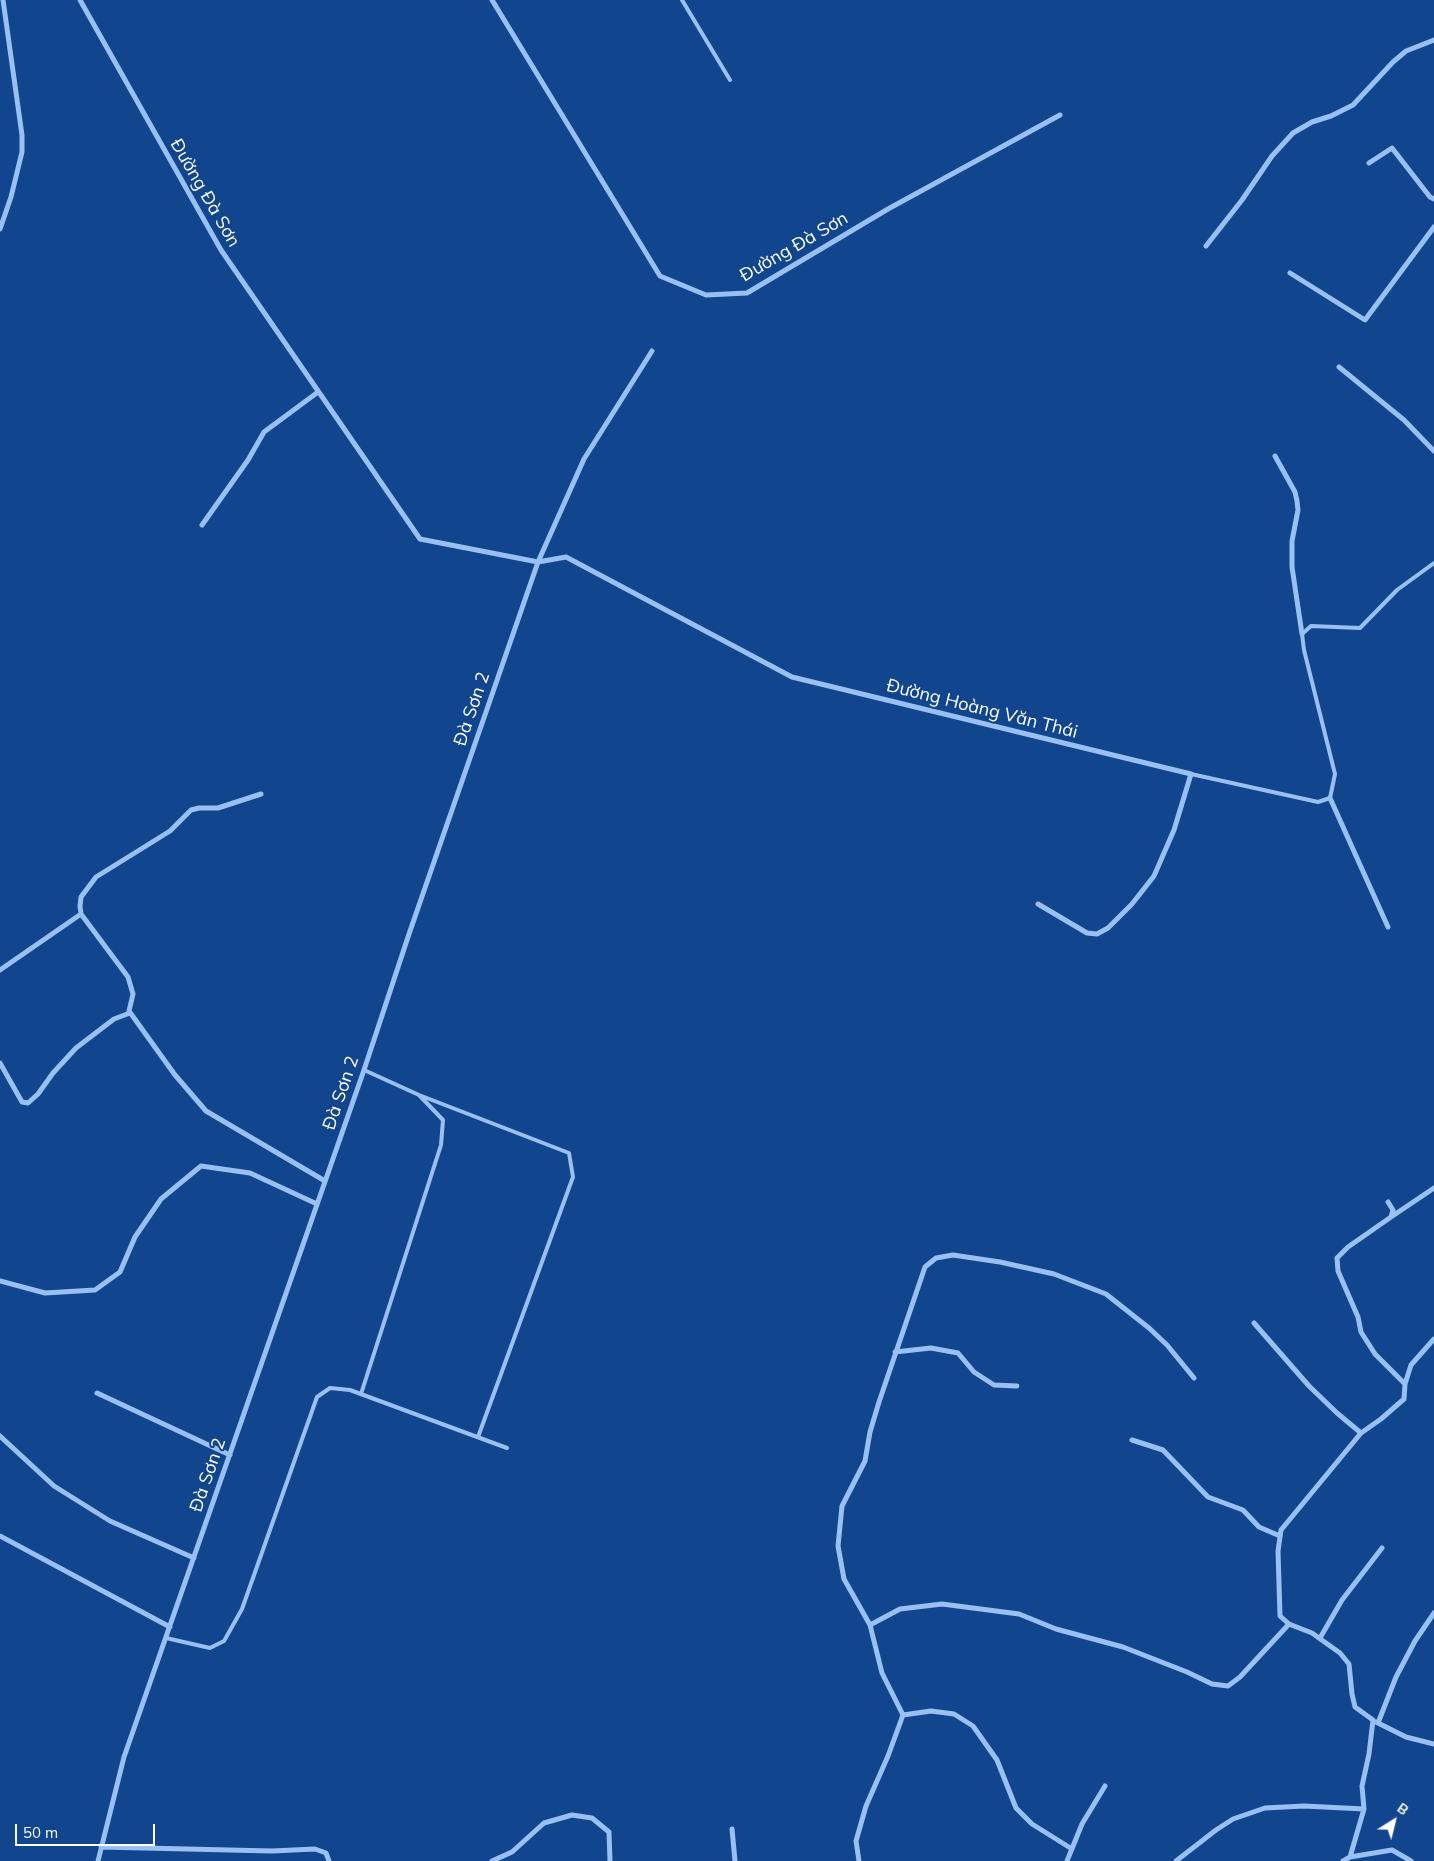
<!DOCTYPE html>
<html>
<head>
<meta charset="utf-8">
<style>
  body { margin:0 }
  #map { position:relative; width:1434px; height:1861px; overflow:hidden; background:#11468e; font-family:Mulish,sans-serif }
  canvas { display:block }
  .north { position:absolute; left:1369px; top:1796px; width:50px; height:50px; -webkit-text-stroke:4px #11468e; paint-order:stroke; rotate:36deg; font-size:14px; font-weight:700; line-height:20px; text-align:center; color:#fff }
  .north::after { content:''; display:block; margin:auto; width:18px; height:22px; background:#fff; clip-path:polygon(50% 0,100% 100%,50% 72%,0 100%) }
  .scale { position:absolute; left:15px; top:1824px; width:140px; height:22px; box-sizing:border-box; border:2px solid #fff; border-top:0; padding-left:6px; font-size:15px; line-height:18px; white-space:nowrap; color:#fff; -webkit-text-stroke:4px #11468e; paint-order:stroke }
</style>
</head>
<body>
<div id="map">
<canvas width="1434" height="1861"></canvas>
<div class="north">B</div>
<div class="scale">50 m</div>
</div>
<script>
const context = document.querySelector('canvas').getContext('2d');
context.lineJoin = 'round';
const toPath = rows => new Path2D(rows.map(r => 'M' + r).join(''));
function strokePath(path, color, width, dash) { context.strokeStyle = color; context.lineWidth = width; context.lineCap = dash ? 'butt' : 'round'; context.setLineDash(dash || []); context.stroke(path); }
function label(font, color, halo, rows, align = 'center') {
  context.font = font + ' Mulish,sans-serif'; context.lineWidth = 4; context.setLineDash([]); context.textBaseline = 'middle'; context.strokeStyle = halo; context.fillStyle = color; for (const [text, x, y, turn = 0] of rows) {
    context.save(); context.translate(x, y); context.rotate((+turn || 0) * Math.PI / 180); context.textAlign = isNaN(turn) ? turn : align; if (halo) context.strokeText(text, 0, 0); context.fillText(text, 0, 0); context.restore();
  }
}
const lane = toPath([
  [682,0,730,80],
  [1191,774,1318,802,1330,798,1335,774,1304,650,1302,634,1311,626,1360,628,1397,590,1434,563],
  [419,1095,569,1153,573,1177,478,1437],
  [361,1394,441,1145,443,1120,419,1095,364,1070],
  [166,1638,210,1648,224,1641,242,1609,317,1397,330,1388,350,1390,507,1448]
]);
const street = toPath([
  [80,0,221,250,420,539,538,562,566,557,792,677,1191,774,1174,830,1154,876,1132,904,1108,928,1097,934,1087,933,1038,904],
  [492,0,660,276,706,295,747,293,888,209,1060,115],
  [1369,163,1392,148,1430,197,1434,199],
  [0,229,11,197,22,152,22,135,3,0],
  [1206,246,1242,200,1272,156,1293,133,1312,122,1331,116,1353,105,1393,62,1406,51,1434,40],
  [1290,273,1365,320,1434,227],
  [1339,367,1404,420,1434,451],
  [1275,456,1295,492,1297,501,1298,510,1292,541,1292,567,1302,634],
  [202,525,248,460,264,432,318,392],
  [261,794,218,808,199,808,191,810,170,831,96,877,81,897,80,906,81,914,128,977,133,994,129,1011,175,1075,206,1111,325,1181],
  [1330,798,1388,927],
  [0,970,81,914],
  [0,1063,22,1102,28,1103,38,1094,53,1073,76,1048,114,1019,130,1013],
  [1388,1202,1393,1210,1391,1217,1348,1247,1337,1258,1338,1271,1358,1317,1361,1332,1375,1354,1405,1384],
  [1391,1217,1434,1188],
  [0,1281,45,1293,95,1290,120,1272,135,1237,161,1199,201,1166,250,1173,317,1204],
  [1254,1323,1309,1386,1337,1413,1361,1433],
  [895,1352,931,1348,958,1353,974,1372,994,1385,1017,1386],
  [97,1393,230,1455],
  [0,1436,54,1486,110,1521,194,1558],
  [1132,1440,1163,1450,1208,1497,1243,1510,1259,1527,1280,1536],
  [0,1536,170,1627],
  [870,1625,844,1579,838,1546,842,1506,865,1461,870,1432,879,1402,925,1267,936,1258,953,1255,1000,1262,1054,1274,1106,1294,1149,1328,1167,1345,1194,1378],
  [1320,1638,1342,1600,1382,1548],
  [903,1715,931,1711,954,1714,973,1726,997,1760,1016,1808,1032,1824,1072,1849],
  [1376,1722,1406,1737,1434,1744],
  [1378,1723,1396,1677,1415,1641,1434,1613],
  [732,1829,735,1861],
  [101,1847,272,1851,315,1849,326,1853,329,1861],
  [1350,1857,1364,1809,1362,1786,1369,1754,1373,1720,1355,1707,1352,1694,1349,1664,1340,1653,1312,1633,1289,1624,1280,1616,1278,1551,1281,1530,1361,1433,1381,1419,1404,1399,1405,1384,1411,1365,1434,1339],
  [98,1861,124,1757,364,1070,409,934,538,562,584,459,652,351],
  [492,1861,512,1852,544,1823,572,1815,592,1818,609,1832,610,1861],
  [859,1861,856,1841,866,1806,888,1756,903,1715,882,1673,870,1625,900,1609,942,1604,1019,1614,1056,1629,1123,1647,1187,1672,1212,1684,1228,1686,1240,1677,1289,1624],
  [1067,1861,1082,1824,1105,1786],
  [1176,1861,1216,1830,1233,1819,1265,1808,1304,1806,1364,1809],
  [1343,1861,1350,1857,1392,1850,1411,1861]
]);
const streetNames = [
  ["Đường Đà Sơn",205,193,60],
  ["Đường Đà Sơn",794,247,-30],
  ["Đà Sơn 2",472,709,-71],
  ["Đường Hoàng Văn Thái",982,709,14],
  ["Đà Sơn 2",341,1093,-71],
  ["Đà Sơn 2",208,1475,-71]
];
strokePath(lane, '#99c0f2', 4);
strokePath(street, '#99c0f2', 5);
label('18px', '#fff', '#11468e', streetNames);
</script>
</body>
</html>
